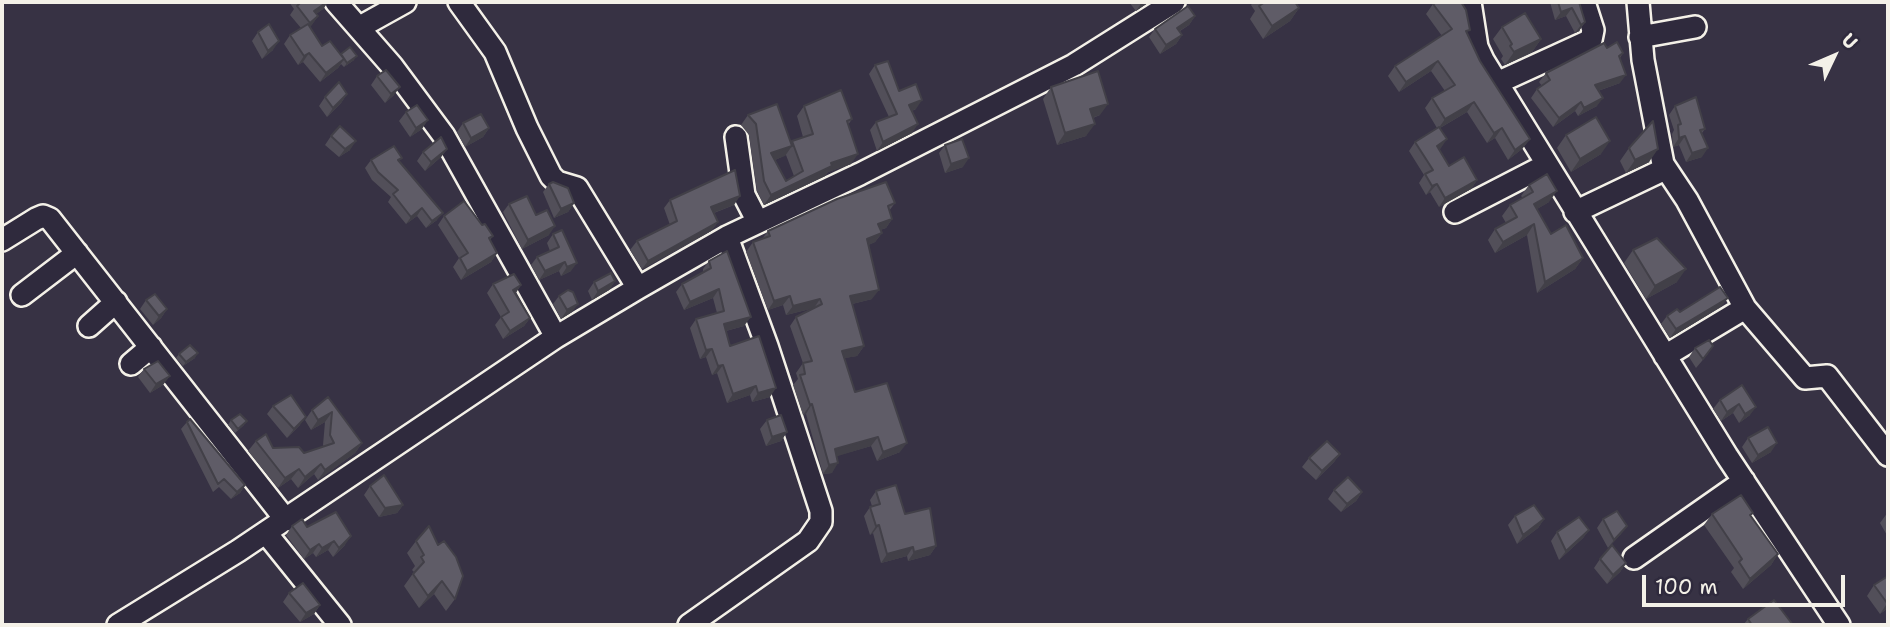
<!DOCTYPE html>
<html>
<head>
<meta charset="utf-8">
<style>
  body { margin:0 }
  #map { position:relative; width:1890px; height:627px; overflow:hidden; background:#373244; font-family:"Shantell Sans",sans-serif }
  canvas { display:block }
  .frame { position:absolute; inset:0; border:4px solid #f4f1e8; pointer-events:none }
  .north { position:absolute; left:1799px; top:21px; width:70px; height:70px; -webkit-text-stroke:5px #2f2a3d; paint-order:stroke; rotate:46deg; font-size:19px; font-weight:700; line-height:28px; text-align:center; color:#f4f1e8 }
  .north::after { content:''; display:block; margin:auto; width:24px; height:32px; background:#f4f1e8; clip-path:polygon(50% 0,100% 100%,50% 72%,0 100%) }
  .scale { position:absolute; left:1642px; top:575px; width:203px; height:32px; box-sizing:border-box; border:4px solid #f4f1e8; border-top:0; padding-left:9px; font-size:21px; line-height:24px; white-space:nowrap; color:#f4f1e8; -webkit-text-stroke:5px #2f2a3d; paint-order:stroke }
</style>
</head>
<body>
<div id="map">
<canvas width="1890" height="627"></canvas>
<div class="frame"></div>
<div class="north">U</div>
<div class="scale">100 m</div>
</div>
<script>
const context = document.querySelector('canvas').getContext('2d');
context.lineJoin = 'round';
const toPath = rows => new Path2D(rows.map(r => 'M' + r).join(''));
function strokePath(path, color, width, dash) { context.strokeStyle = color; context.lineWidth = width; context.lineCap = dash ? 'butt' : 'round'; context.setLineDash(dash || []); context.stroke(path); }
function fill(path, color) { context.fillStyle = color; context.fill(path, 'evenodd'); }
const minor = toPath([
  [336,2,392,66,444,136,556,337],
  [459,2,495,52,527,128,551,176,557,182,577,188,638,288],
  [1470,2,1477,47,1483,60,1727,456,1839,625],
  [1638,2,1643,60,1663,164,1687,200,1745,308,1665,356],
  [360,27,405,2],
  [1640,37,1695,27],
  [1497,83,1591,40,1593,30,1584,2],
  [736,137,744,195,758,222],
  [1455,212,1546,165],
  [1575,212,1665,169],
  [2,240,36,219,43,216,50,219,286,520],
  [22,295,77,253],
  [1745,308,1805,378,1827,376,1888,455],
  [89,326,116,302],
  [131,364,151,347],
  [266,533,340,625],
  [1634,558,1744,481],
  [118,625,238,551,556,337,638,288,727,237,860,174,1074,65,1174,2],
  [689,625,808,541,821,522,821,511,767,346,727,237]
]);
const wall = toPath([
  [289,2,328,2,323,9,316,14,318,16,310,27,322,46,354,60,344,67,341,64,338,68,320,82,303,62,298,65,284,44,290,35,301,28,290,15,294,9],
  [1129,2,1149,2,1136,11],
  [1253,2,1295,2,1299,8,1290,21,1263,39,1250,19,1255,11,1251,5],
  [1550,2,1579,2,1585,22,1579,31,1575,33,1566,16,1555,20],
  [1433,4,1467,33,1480,61,1530,139,1522,149,1508,160,1495,138,1487,143,1467,112,1440,128,1441,148,1439,149,1449,166,1477,180,1471,189,1439,207,1430,192,1426,195,1419,183,1424,175,1409,151,1415,142,1437,128,1425,108,1432,98,1445,91,1431,71,1399,92,1388,76,1395,66,1442,36,1426,14],
  [1195,16,1189,25,1180,31,1182,35,1176,44,1160,54,1149,37,1155,29],
  [1502,27,1541,39,1532,52,1505,65,1501,59,1503,56,1493,39],
  [258,32,273,50,262,59,252,41],
  [1607,48,1623,53,1620,58,1620,83,1598,91,1597,106,1578,116,1575,111,1553,127,1531,98,1537,89,1542,86,1539,82,1546,73],
  [875,65,916,109,912,111,912,133,877,151,870,130,876,122,889,117,869,74],
  [377,76,394,95,385,103,371,85],
  [1051,87,1100,115,1093,118,1086,136,1057,145,1043,99],
  [347,94,341,103,327,117,319,106,325,97],
  [804,106,852,119,848,125,851,164,828,172,825,176,764,205,757,191,749,135,741,125,748,115,791,142,803,137,797,116],
  [786,155,794,176,786,181,775,160],
  [1675,106,1705,129,1702,133,1702,157,1686,162,1679,145,1673,147,1672,134,1674,130,1669,115],
  [406,112,422,129,410,137,399,121],
  [463,123,489,128,483,137,465,147,457,132],
  [1566,135,1601,154,1571,172,1557,148],
  [331,136,350,150,339,157,325,145],
  [945,145,963,167,945,173,939,153],
  [1629,148,1649,162,1626,173,1620,161],
  [447,149,441,157,425,171,417,161,423,152],
  [371,160,399,162,437,220,426,228,417,216,406,224,388,202,391,197,372,180,365,168],
  [549,184,574,203,568,212,554,218,543,192],
  [1529,185,1549,202,1537,209,1551,234,1583,258,1575,269,1537,293,1527,235,1495,253,1488,240,1495,229,1506,223,1502,216,1510,205,1523,198,1521,196],
  [670,200,734,205,714,213,718,222,711,231,642,269,630,250,637,241,670,225,664,208],
  [895,203,889,211,892,219,886,228,880,230,882,233,875,242,868,245,872,299,852,304,864,346,857,356,844,358,855,392,900,452,877,461,871,446,836,456,832,473,823,474,806,414,803,415,793,385,798,379,796,373,803,363,790,326,796,317,814,308,786,315,783,305,768,310,746,252,753,242,762,239,768,231],
  [509,204,536,215,549,235,522,249,503,212],
  [444,216,482,225,493,236,490,240,497,253,491,262,461,280,453,267,459,258,438,225],
  [553,234,571,271,561,276,559,271,539,280,531,265,537,257,550,251,547,243],
  [1633,250,1677,282,1646,299,1624,263],
  [709,261,744,326,726,331,730,346,770,397,752,402,750,395,727,403,717,373,712,375,706,357,700,359,690,328,696,319,717,313,713,298,684,310,676,292,682,284,703,272,703,269],
  [615,281,609,290,592,300,588,291,594,282],
  [493,284,521,285,515,294,530,318,524,326,503,339,495,325,501,317,487,293],
  [559,296,572,312,561,319,553,304],
  [146,300,167,309,161,318,153,325,140,309],
  [1722,306,1670,338,1661,324,1667,316],
  [1713,346,1707,355,1696,368,1689,357,1695,348],
  [179,354,195,358,183,366,176,358],
  [144,369,163,385,150,393,138,377],
  [1742,385,1750,415,1739,423,1733,413,1721,421,1713,409,1720,400],
  [328,397,362,443,355,453,318,480,314,474,298,488,291,479,278,488,248,451,256,441,273,448,304,453,324,447,323,445,325,422,311,430,305,420,312,410],
  [273,406,300,425,287,438,267,414],
  [231,420,244,425,235,433,228,425],
  [767,420,787,432,781,441,766,446,760,429],
  [187,422,245,485,240,493,231,499,219,487,213,492,181,429],
  [1748,438,1771,452,1752,463,1742,447],
  [1340,454,1334,462,1316,480,1302,467,1309,458],
  [370,486,403,505,397,513,379,517,364,495],
  [1334,490,1362,492,1356,501,1341,512,1328,499],
  [876,491,905,514,936,546,930,555,908,561,907,556,881,563,873,533,870,535,864,516,870,507,872,506,870,500],
  [1888,512,1888,537,1880,523],
  [1712,514,1751,516,1778,554,1771,565,1743,589,1731,572,1734,568,1704,525],
  [1515,516,1544,519,1538,528,1517,544,1508,525],
  [1603,519,1621,534,1608,548,1597,528],
  [292,526,307,527,345,545,333,557,328,550,316,557,313,553,304,559,286,535],
  [1589,530,1583,538,1559,560,1551,541,1557,532],
  [416,541,438,545,455,599,446,611,434,594,419,608,404,586,414,572,412,570,415,566,407,553],
  [1600,559,1626,563,1620,572,1607,584,1594,568],
  [1888,576,1888,608,1880,614,1867,596,1874,585],
  [289,593,320,605,314,614,300,622,283,602],
  [1748,619,1793,625,1743,625]
]);
const shadedWall = toPath([
  [328,2,323,9,308,20,314,11],
  [1142,2,1149,2,1136,11],
  [1299,8,1290,21,1263,39,1272,26],
  [1572,8,1566,16,1555,20,1561,12],
  [318,16,312,25,303,32,310,23],
  [1195,16,1189,25,1171,36,1177,28],
  [1585,22,1579,31,1575,33,1581,25],
  [1182,35,1176,44,1160,54,1166,45],
  [1541,39,1532,52,1505,65,1514,52],
  [279,41,273,50,262,59,268,51],
  [309,53,303,62,298,65,304,56],
  [357,56,354,60,344,67,347,63],
  [344,59,338,68,320,82,326,73],
  [1438,61,1431,71,1399,92,1406,82],
  [1626,75,1620,83,1589,94,1595,85],
  [400,87,394,95,385,103,391,94],
  [347,94,341,103,327,117,333,108],
  [1603,98,1597,106,1578,116,1584,108],
  [922,100,916,109,903,114,909,105],
  [1474,102,1467,112,1438,129,1445,119],
  [1581,102,1575,111,1553,127,1559,118],
  [1108,104,1100,115,1082,121,1090,109],
  [428,120,422,129,410,137,416,128],
  [918,124,912,133,877,151,883,142],
  [1095,124,1086,136,1057,145,1065,133],
  [489,128,483,137,465,147,471,138],
  [1502,128,1495,138,1487,143,1494,133],
  [1685,136,1679,145,1673,147,1679,138],
  [1447,139,1441,148,1431,154,1437,146],
  [1530,139,1522,149,1508,160,1515,150],
  [356,141,350,150,339,157,345,149],
  [1610,141,1601,154,1571,172,1580,159],
  [792,146,785,156,764,164,771,153],
  [1708,148,1702,157,1686,162,1692,153],
  [447,149,441,157,425,171,431,162],
  [1658,149,1649,162,1626,173,1635,160],
  [858,154,851,164,828,172,825,176,764,205,771,195,831,163],
  [969,158,963,167,945,173,951,164],
  [1477,180,1471,189,1439,207,1445,198],
  [1437,184,1430,192,1426,195,1432,186],
  [1557,191,1549,202,1527,215,1534,204],
  [740,196,734,205,705,216,711,207],
  [574,203,568,212,554,218,561,209],
  [422,208,417,216,406,224,411,217],
  [443,213,437,220,426,228,432,221],
  [892,219,886,228,871,233,878,224],
  [718,222,711,231,642,269,648,261],
  [1534,224,1527,235,1495,253,1503,242],
  [555,226,549,235,522,249,528,240],
  [882,233,875,242,861,249,867,239],
  [497,253,491,262,461,280,467,271],
  [1583,258,1575,269,1537,293,1545,282],
  [565,262,559,271,539,280,545,271],
  [577,263,571,271,561,276,567,267],
  [1686,269,1677,282,1646,299,1655,286],
  [615,281,609,290,592,300,598,291],
  [521,285,515,294,513,290],
  [719,289,713,298,684,310,690,302],
  [879,290,872,299,844,306,850,296],
  [790,296,783,305,768,310,774,301],
  [1728,298,1722,306,1670,338,1676,329],
  [820,299,814,308,786,315,793,306],
  [578,304,572,312,561,319,567,310],
  [167,309,161,318,153,325,159,316],
  [751,317,744,326,718,333,724,324],
  [530,318,524,326,503,339,510,331],
  [864,346,857,356,835,360,842,351],
  [712,349,706,357,700,359,706,350],
  [198,353,195,358,183,366,186,362],
  [723,365,717,373,712,375,718,366],
  [170,376,163,385,150,393,156,384],
  [756,386,750,395,727,403,733,394],
  [776,388,770,397,752,402,758,393],
  [812,404,806,414,803,415,810,405],
  [1739,404,1733,413,1721,421,1727,412],
  [1756,407,1750,415,1739,423,1745,414],
  [332,412,325,422,311,430,318,420],
  [306,417,300,425,287,438,294,429],
  [787,432,781,441,766,446,772,437],
  [878,437,871,446,828,459,835,449],
  [362,443,355,453,318,480,325,470],
  [907,443,900,452,877,461,883,452],
  [1777,443,1771,452,1752,463,1758,455],
  [1340,454,1334,462,1316,480,1322,471],
  [838,463,832,473,823,474,829,465],
  [321,464,314,474,298,488,305,477],
  [299,469,291,479,278,488,285,478],
  [245,485,240,493,231,499,237,492],
  [1362,492,1356,501,1341,512,1347,504],
  [403,505,397,513,379,517,385,508],
  [1544,519,1538,528,1517,544,1523,535],
  [879,525,873,533,870,535,876,526],
  [1627,526,1621,534,1608,548,1614,540],
  [1589,530,1583,538,1559,560,1566,551],
  [351,536,345,545,333,557,339,548],
  [334,541,328,550,316,557,322,548],
  [319,544,313,553,304,559,310,550],
  [936,546,930,555,908,561,914,552],
  [913,547,907,556,881,563,887,554],
  [1778,554,1771,565,1743,589,1750,579],
  [1626,563,1620,572,1607,584,1613,575],
  [442,581,434,594,419,608,428,596],
  [1888,602,1888,608,1880,614],
  [320,605,314,614,300,622,306,613]
]);
const building = toPath([
  [301,2,327,2,314,11,318,16,310,23,297,6,301,2],
  [1265,2,1295,2,1299,8,1272,26,1259,6,1265,2],
  [1437,2,1461,2,1466,10,1470,30,1466,31,1480,61,1530,139,1515,150,1502,128,1494,133,1474,102,1445,119,1432,98,1455,85,1438,61,1406,82,1395,66,1452,29,1433,4,1437,2],
  [1558,2,1579,2,1585,22,1581,25,1572,8,1561,12,1558,2],
  [1188,6,1195,16,1177,28,1182,35,1166,45,1155,29,1188,6],
  [1525,13,1541,39,1514,52,1510,46,1512,44,1502,27,1525,13],
  [269,24,279,41,268,51,258,32,269,24],
  [308,24,322,46,330,41,344,59,326,73,309,53,304,56,290,35,308,24],
  [1617,42,1623,53,1619,56,1626,75,1595,85,1603,98,1584,108,1581,102,1559,118,1537,89,1550,80,1546,73,1604,43,1607,48,1617,42],
  [350,47,357,56,347,63,341,54,350,47],
  [888,61,899,91,916,84,922,100,909,105,918,124,883,142,876,122,897,114,875,65,888,61],
  [386,70,400,87,391,94,377,76,386,70],
  [1098,71,1108,104,1090,109,1095,124,1065,133,1051,87,1098,71],
  [339,82,347,94,333,108,325,97,339,82],
  [841,90,852,119,847,121,858,154,831,163,832,166,771,195,764,181,756,124,748,115,777,104,792,146,771,153,786,181,803,171,792,141,813,134,804,106,841,90],
  [1696,97,1705,129,1700,130,1708,148,1692,153,1685,136,1679,138,1678,125,1681,124,1675,106,1696,97],
  [417,105,428,120,416,128,406,112,417,105],
  [481,114,489,128,471,138,463,123,481,114],
  [1596,117,1610,141,1580,159,1566,135,1596,117],
  [1653,121,1658,149,1635,160,1629,148,1653,121],
  [340,126,356,141,345,149,331,136,340,126],
  [1439,127,1447,139,1437,146,1449,166,1464,157,1477,180,1445,198,1437,184,1432,186,1425,174,1433,170,1415,142,1439,127],
  [441,137,447,149,431,162,423,152,441,137],
  [962,139,969,158,951,164,945,145,962,139],
  [394,146,402,158,398,160,443,213,432,221,422,208,411,217,393,194,398,190,378,172,371,160,394,146],
  [735,170,740,196,711,207,718,222,648,261,637,241,677,221,670,200,735,170],
  [1547,174,1557,191,1534,204,1551,234,1566,225,1583,258,1545,282,1534,224,1503,242,1495,229,1517,217,1510,205,1533,192,1529,185,1547,174],
  [553,182,568,188,574,203,561,209,549,184,553,182],
  [886,182,895,203,888,206,892,219,878,224,882,233,867,239,879,290,850,296,864,346,842,351,855,392,887,383,907,443,883,452,878,437,835,449,838,463,829,465,812,404,810,405,800,375,805,374,803,363,812,361,796,317,822,304,820,299,793,306,790,296,774,301,753,242,770,236,768,231,837,199,886,182],
  [527,196,536,215,547,210,555,226,528,240,509,204,527,196],
  [464,201,482,225,485,224,493,236,489,238,497,253,467,271,460,258,468,253,444,216,464,201],
  [562,230,577,263,567,267,565,262,545,271,537,257,559,247,553,234,562,230],
  [1657,238,1686,269,1655,286,1633,250,1657,238],
  [727,251,751,317,724,324,730,346,759,336,776,388,758,393,756,386,733,394,723,365,718,366,712,349,706,350,696,319,724,311,719,289,690,302,682,284,711,268,709,261,727,251],
  [611,273,615,281,598,291,594,282,611,273],
  [514,274,521,285,513,290,530,318,510,331,501,317,509,312,493,284,514,274],
  [1720,287,1728,298,1676,329,1667,316,1677,309,1680,312,1720,287],
  [568,290,573,292,578,304,567,310,559,296,568,290],
  [155,294,167,309,159,316,146,300,155,294],
  [1709,340,1713,346,1703,359,1695,348,1709,340],
  [190,345,198,353,186,362,179,354,190,345],
  [158,361,170,376,156,384,144,369,158,361],
  [1742,385,1756,407,1745,414,1739,404,1727,412,1720,400,1742,385],
  [291,395,306,417,294,429,273,406,291,395],
  [328,397,362,443,325,470,321,464,305,477,299,469,285,478,256,441,266,434,273,448,299,447,304,453,334,443,330,435,332,412,318,420,312,410,328,397],
  [240,414,247,421,238,429,231,420,240,414],
  [781,415,787,432,772,437,767,420,781,415],
  [190,419,245,485,237,492,224,479,218,484,187,422,190,419],
  [1768,427,1777,443,1758,455,1748,438,1768,427],
  [1327,441,1340,454,1322,471,1309,458,1327,441],
  [384,475,403,505,385,508,370,486,384,475],
  [1348,477,1362,492,1347,504,1334,490,1348,477],
  [896,485,905,514,930,508,936,546,914,552,913,547,887,554,879,525,876,526,870,507,880,504,876,491,896,485],
  [1741,495,1753,513,1750,515,1778,554,1750,579,1739,562,1742,559,1712,514,1741,495],
  [1534,505,1544,519,1523,535,1515,516,1534,505],
  [1617,511,1627,526,1614,540,1603,519,1617,511],
  [336,512,351,536,339,548,334,541,322,548,319,544,310,550,292,526,302,519,307,527,336,512],
  [1579,517,1589,530,1566,551,1557,532,1579,517],
  [429,526,438,545,444,541,456,557,463,576,455,599,442,581,428,596,413,574,424,562,421,557,424,555,416,541,429,526],
  [1612,545,1626,563,1613,575,1600,559,1612,545],
  [1888,576,1888,602,1887,603,1874,585,1888,576],
  [303,583,320,605,306,613,289,593,303,583],
  [1774,600,1793,625,1752,625,1748,619,1774,600]
]);
strokePath(minor, '#f4f1e8', 26);
strokePath(minor, '#2f2a3d', 21);
fill(wall, '#524f59');
fill(shadedWall, '#424048');
fill(building, '#5f5c67');
strokePath(building, '#424048', 2);
</script>
</body>
</html>
